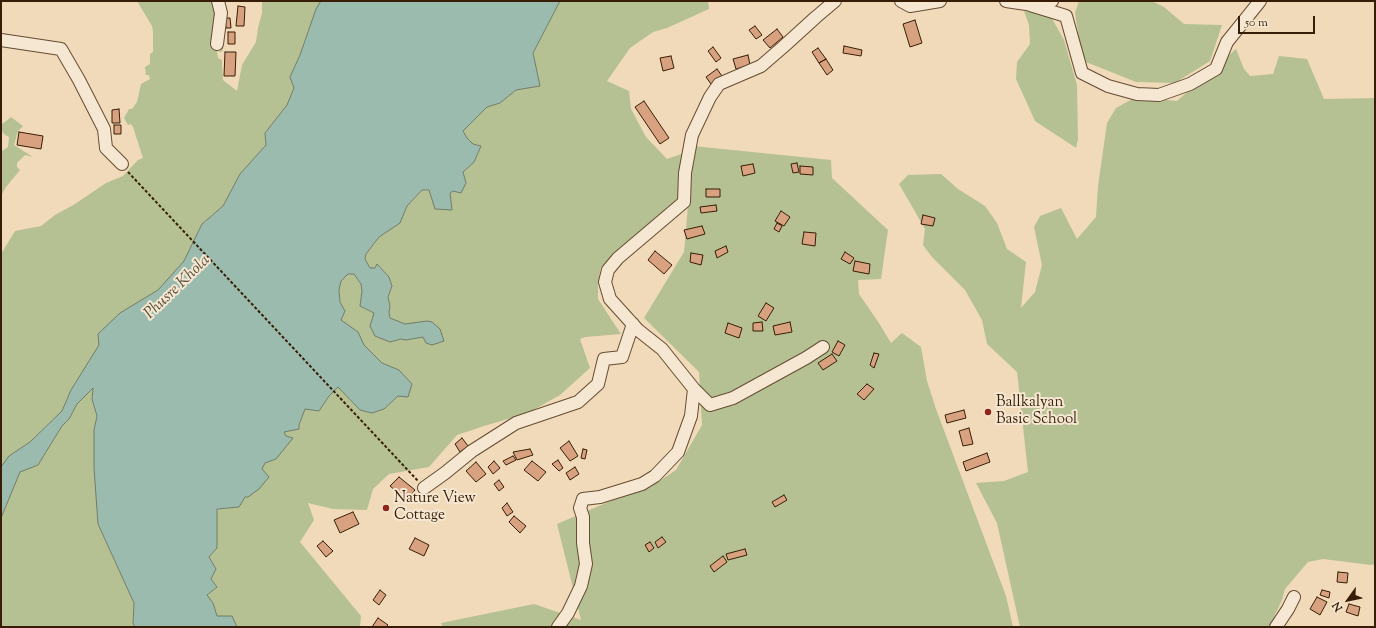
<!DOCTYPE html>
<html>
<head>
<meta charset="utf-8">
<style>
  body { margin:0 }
  #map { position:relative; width:1376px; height:628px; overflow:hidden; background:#f0dab9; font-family:"Sorts Mill Goudy",serif }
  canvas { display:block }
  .frame { position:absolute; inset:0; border:2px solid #371d05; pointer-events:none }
  .north { position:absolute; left:1328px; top:580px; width:40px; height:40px; -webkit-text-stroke:3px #f5e7d2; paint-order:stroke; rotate:237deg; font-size:11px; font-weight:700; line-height:16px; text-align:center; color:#371d05 }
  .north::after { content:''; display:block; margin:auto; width:14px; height:18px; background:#371d05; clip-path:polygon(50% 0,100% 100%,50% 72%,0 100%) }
  .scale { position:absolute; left:1238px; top:16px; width:77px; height:18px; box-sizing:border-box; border:2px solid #371d05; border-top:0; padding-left:5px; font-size:12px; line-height:14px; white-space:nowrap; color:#371d05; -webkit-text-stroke:3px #f5e7d2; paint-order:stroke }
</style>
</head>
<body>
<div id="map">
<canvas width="1376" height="628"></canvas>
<div class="frame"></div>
<div class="north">N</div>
<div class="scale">50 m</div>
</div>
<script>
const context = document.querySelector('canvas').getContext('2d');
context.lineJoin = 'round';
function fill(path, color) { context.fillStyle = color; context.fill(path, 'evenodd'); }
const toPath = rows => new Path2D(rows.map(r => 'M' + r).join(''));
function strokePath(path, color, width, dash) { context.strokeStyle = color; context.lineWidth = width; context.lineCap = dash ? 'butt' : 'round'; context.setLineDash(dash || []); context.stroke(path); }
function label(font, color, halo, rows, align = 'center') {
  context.font = font + ' "Sorts Mill Goudy",serif'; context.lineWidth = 4; context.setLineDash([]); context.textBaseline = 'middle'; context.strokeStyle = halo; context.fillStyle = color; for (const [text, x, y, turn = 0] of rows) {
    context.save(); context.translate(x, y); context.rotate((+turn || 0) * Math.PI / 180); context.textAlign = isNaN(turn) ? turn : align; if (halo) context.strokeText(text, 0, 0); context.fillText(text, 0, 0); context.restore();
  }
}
const green = toPath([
  [137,1,216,1,214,46,223,48,222,52,217,51,218,58,222,60,222,63,223,80,237,91,242,65,256,42,258,28,262,13,262,3,263,1,321,1,316,9,300,55,290,77,294,88,287,105,265,133,266,145,240,174,223,206,202,224,184,261,158,290,120,313,71,390,62,411,30,442,9,456,1,467,1,254,15,231,41,226,55,215,75,204,106,183,123,176,138,160,143,158,133,127,131,124,128,125,124,118,129,109,132,109,137,102,141,84,150,79,149,75,146,75,145,67,150,64,150,54,153,52,153,32,152,26],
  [560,1,708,1,709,9,667,28,653,32,630,48,607,81,629,91,631,109,646,137,667,159,684,153,679,199,601,267,598,283,598,299,621,334,585,337,580,339,590,368,560,395,528,413,484,426,457,435,429,467,389,474,373,489,367,510,333,509,308,503,314,520,300,542,361,616,360,627,237,627,231,616,217,616,213,603,207,595,217,587,211,579,216,569,209,557,217,548,217,509,239,507,265,462,276,459,286,436,284,432,295,429,299,425,305,409,319,411,329,396,338,387,360,410,384,409,398,396,408,396,399,370,382,363,364,345,357,332,341,320,345,311,340,302,339,290,341,281,348,274,354,274,361,284,362,291,360,306,374,313,390,342,401,339,406,340,423,337,443,341,390,318,389,312,390,306,388,297,392,286,389,277,377,264,375,268,370,268,365,259,366,254,379,237,400,222,407,206,422,190,450,193,466,183,463,172,474,162,481,146,473,144,467,138,463,131,487,107,500,103,516,90,540,86,533,53],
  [1079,1,1152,1,1164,7,1184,24,1222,25,1210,61,1175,83,1136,82,1086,62,1079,39,1075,13],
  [1024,11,1050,15,1064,40,1077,85,1078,139,1076,148,1035,121,1016,79,1017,62,1030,44,1029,25],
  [1236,49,1244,69,1250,76,1273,74,1279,56,1307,59,1324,99,1375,98,1375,564,1371,565,1323,559,1308,562,1285,589,1282,600,1269,627,1020,627,997,523,976,483,1004,481,1028,472,1017,372,987,344,982,320,965,290,932,257,923,245,925,229,899,184,908,175,941,174,958,189,985,206,997,223,1007,249,1026,262,1021,308,1035,292,1042,265,1034,227,1040,216,1061,208,1077,239,1096,217,1098,186,1107,123,1116,108,1136,97,1177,101],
  [11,117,23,126,18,131,14,145,33,157,25,155,17,163,17,167,20,170,6,187,1,196,1,151,2,151,8,147,9,137,5,135,1,130,1,125],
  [693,146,831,160,832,178,888,230,881,279,858,280,859,294,879,323,891,343,902,333,921,347,927,381,936,409,1006,596,1013,627,443,627,441,623,534,604,581,620,557,524,615,499,649,488,676,470,702,425,699,372,644,318,684,252],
  [93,388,92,399,97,416,94,430,98,524,134,603,133,624,136,627,1,627,1,518,5,508,20,471,38,465,62,426,69,419,77,404]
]);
const water = toPath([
  [321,1,560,1,533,53,540,86,516,90,500,103,487,107,463,131,467,138,473,144,481,146,474,162,463,172,466,183,461,193,453,191,450,193,452,210,435,209,429,190,422,190,407,206,400,223,379,237,366,254,365,259,370,268,375,268,377,264,389,277,392,286,388,297,390,306,389,312,390,318,405,324,427,321,432,322,440,329,444,341,432,345,426,343,423,337,406,340,401,339,390,342,375,336,370,326,374,313,360,306,362,291,361,284,354,274,348,274,341,281,339,290,340,302,345,311,341,320,358,332,364,345,382,363,399,370,412,384,408,397,398,396,384,409,372,413,360,410,338,387,329,396,319,411,305,409,299,425,299,429,284,432,286,436,293,438,276,459,265,463,262,469,269,477,259,489,248,497,245,497,239,507,217,509,217,548,209,557,216,569,211,579,217,587,207,595,213,603,217,616,232,616,237,627,136,627,133,624,134,603,98,524,94,468,94,430,97,416,92,399,93,388,77,404,69,419,62,426,38,465,20,472,1,518,1,467,9,456,30,442,62,411,71,390,99,345,98,334,120,313,158,290,184,261,202,224,223,206,240,174,266,145,265,133,287,105,294,88,290,77,300,55,316,9,321,1]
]);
const building = toPath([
  [238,6,245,7,244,26,236,26,238,6],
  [225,18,230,18,231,28,226,28,225,18],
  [915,20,922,43,910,47,903,24,915,20],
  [755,26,762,35,756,39,749,30,755,26],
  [777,29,783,37,770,48,763,40,777,29],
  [228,32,235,32,235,44,228,44,228,32],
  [844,46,862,50,861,56,843,53,844,46],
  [713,47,721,58,716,62,708,51,713,47],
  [818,48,826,59,819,63,812,52,818,48],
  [225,52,236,52,235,76,224,76,225,52],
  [748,55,750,65,736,69,733,59,748,55],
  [671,56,674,68,663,71,660,58,671,56],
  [826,59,833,70,827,75,819,63,826,59],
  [717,69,722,76,711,84,706,77,717,69],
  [644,101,669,138,660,144,635,107,644,101],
  [119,109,120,123,112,123,112,110,119,109],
  [114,125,121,125,121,134,114,134,114,125],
  [19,132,43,136,41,149,17,145,19,132],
  [797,163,799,172,793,173,791,164,797,163],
  [753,164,755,173,743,176,741,166,753,164],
  [800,166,813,167,813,175,800,174,800,166],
  [706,189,720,189,720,197,706,197,706,189],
  [716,205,717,211,701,213,700,207,716,205],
  [781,211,790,217,784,226,775,221,781,211],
  [923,215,935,218,933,226,921,224,923,215],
  [777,223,782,226,779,232,774,229,777,223],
  [702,226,705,234,687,239,684,230,702,226],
  [804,232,816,233,815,246,802,244,804,232],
  [726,246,728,252,717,258,715,251,726,246],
  [655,251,672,265,664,274,648,260,655,251],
  [845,252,854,258,850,264,841,259,845,252],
  [691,253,703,255,701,265,690,262,691,253],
  [855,261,870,264,869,274,853,271,855,261],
  [766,303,774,308,766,321,758,316,766,303],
  [762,322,763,331,753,331,753,323,762,322],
  [790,322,792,332,775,335,773,326,790,322],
  [728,323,742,328,739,338,725,333,728,323],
  [838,341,845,345,839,356,832,352,838,341],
  [874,353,879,354,874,368,870,365,874,353],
  [832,354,837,361,823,370,818,363,832,354],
  [867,384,874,389,864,400,857,394,867,384],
  [964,410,966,418,947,423,945,415,964,410],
  [969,428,973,444,963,446,959,431,969,428],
  [462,438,468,446,460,452,455,444,462,438],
  [569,441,578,456,570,461,560,448,569,441],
  [530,449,533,455,517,460,513,452,530,449],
  [583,449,587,450,585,459,581,458,583,449],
  [987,453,990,462,966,471,963,462,987,453],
  [513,456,516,460,506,465,503,461,513,456],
  [558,460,563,468,559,471,552,464,558,460],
  [494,461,500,468,493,474,488,467,494,461],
  [532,461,546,472,538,481,524,470,532,461],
  [476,462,486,474,476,482,466,471,476,462],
  [575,467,579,474,570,480,566,473,575,467],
  [399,477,415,490,407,500,390,486,399,477],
  [499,480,504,487,499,491,494,484,499,480],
  [784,495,787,500,775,507,772,502,784,495],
  [507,503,513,512,507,516,502,508,507,503],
  [353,512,359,524,340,533,334,520,353,512],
  [514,516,526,526,520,533,509,522,514,516],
  [662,537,666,542,658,548,655,542,662,537],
  [415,538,429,545,424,556,409,549,415,538],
  [323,541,333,551,326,557,317,546,323,541],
  [650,542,654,548,649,552,645,545,650,542],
  [745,549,747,555,728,560,726,554,745,549],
  [723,556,727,562,714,572,710,566,723,556],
  [1338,572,1348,573,1347,583,1337,582,1338,572],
  [380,590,386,595,379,605,373,600,380,590],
  [1322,590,1330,592,1329,598,1320,595,1322,590],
  [1317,597,1327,602,1320,615,1310,609,1317,597],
  [1349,604,1360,607,1358,616,1346,612,1349,604],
  [378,618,388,625,386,627,372,627,378,618]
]);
const path = toPath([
  [128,172,418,481]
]);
const minor = toPath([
  [901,1,910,6,940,1],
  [1006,1,1040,6,1052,1],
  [1030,5,1066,16,1082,73,1108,86,1137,94,1159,95,1190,84,1216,69,1227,42,1260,1],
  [1,40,61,49,79,80,104,129,106,148,122,164],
  [217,44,221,13,218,1],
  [694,389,710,405,733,398,806,358,823,347],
  [424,488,445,473,472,451,516,423,578,402,598,384,604,359,622,357,633,324],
  [558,627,568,613,581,586,586,564,583,543,583,517,580,508,583,499,600,497,642,484,655,476,678,452,691,416,694,389,662,349,638,330,610,299,605,282,608,270,618,258,684,202,685,173,692,135,710,97,719,84,761,66,783,47,816,17,835,1],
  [1276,627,1288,609,1294,597]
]);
const markers = [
  [988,412,4,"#8f2418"],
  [386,508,4,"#8f2418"]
];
const poiNames = [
  ["Ballkalyan",996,403],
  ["Basic School",996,420],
  ["Nature View",394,499],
  ["Cottage",394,516]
];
const waterNames = [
  ["Phusre Khola",178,288,-44]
];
fill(green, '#b5c192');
fill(water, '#9abbad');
strokePath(water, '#727c6a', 1);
fill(building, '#d8a280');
strokePath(building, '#371d05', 1);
strokePath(minor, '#654c32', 14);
strokePath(path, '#371d05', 2, [3, 2]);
strokePath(minor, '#f5e7d2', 12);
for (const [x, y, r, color] of markers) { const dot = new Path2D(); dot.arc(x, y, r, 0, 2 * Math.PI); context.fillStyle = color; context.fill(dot); strokePath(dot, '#f5e7d2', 1.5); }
label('15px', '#371d05', '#f5e7d2', poiNames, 'left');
label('italic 16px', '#554c37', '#f5e7d2', waterNames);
</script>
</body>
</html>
